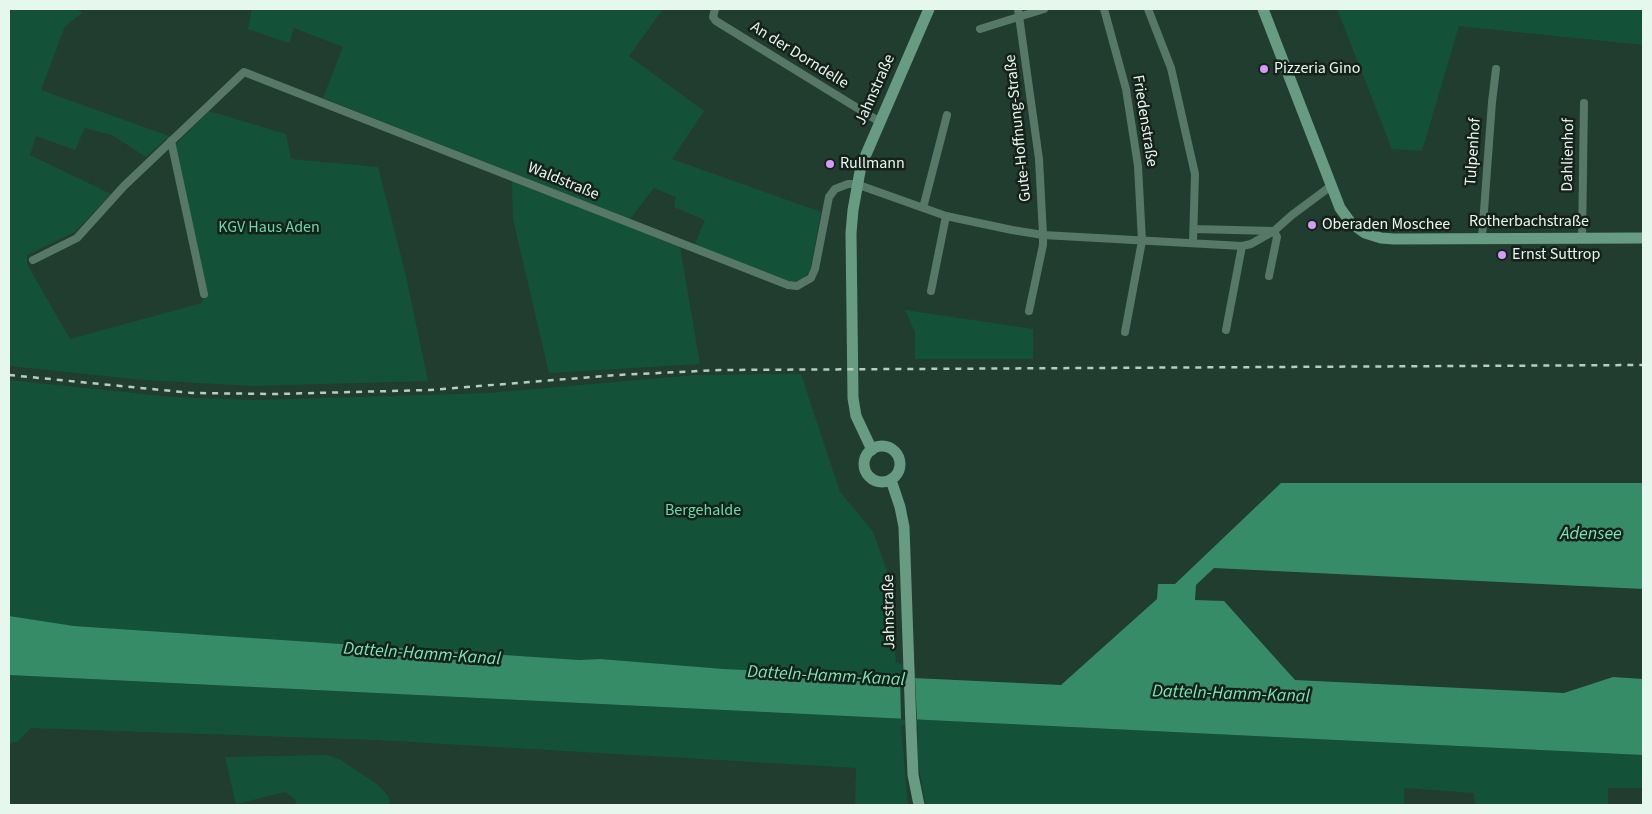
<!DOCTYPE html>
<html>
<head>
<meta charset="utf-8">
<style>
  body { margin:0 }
  #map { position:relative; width:1652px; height:814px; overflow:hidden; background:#213d2f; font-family:"Source Sans 3",sans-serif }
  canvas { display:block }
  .frame { position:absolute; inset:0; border:10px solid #e6f7ee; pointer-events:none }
</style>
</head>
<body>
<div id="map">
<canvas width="1652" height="814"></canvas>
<div class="frame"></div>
</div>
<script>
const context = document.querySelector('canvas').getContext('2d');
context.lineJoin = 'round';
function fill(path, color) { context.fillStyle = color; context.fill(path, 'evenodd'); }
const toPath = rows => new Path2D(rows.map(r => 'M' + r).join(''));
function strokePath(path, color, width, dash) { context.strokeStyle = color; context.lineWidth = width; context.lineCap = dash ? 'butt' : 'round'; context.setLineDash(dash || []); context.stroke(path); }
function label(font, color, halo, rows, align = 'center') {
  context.font = font + ' "Source Sans 3",sans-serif'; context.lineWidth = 5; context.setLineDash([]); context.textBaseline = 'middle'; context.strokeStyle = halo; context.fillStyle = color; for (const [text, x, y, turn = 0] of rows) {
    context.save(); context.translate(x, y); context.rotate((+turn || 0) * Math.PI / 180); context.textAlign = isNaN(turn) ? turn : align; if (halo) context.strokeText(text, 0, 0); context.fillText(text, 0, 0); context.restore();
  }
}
const green = toPath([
  [9,9,78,9,82,13,65,26,41,90,169,136,146,157,112,135,85,128,75,150,36,136,30,155,111,194,75,232,27,255,27,264,70,339,202,303,206,286,175,145,209,111,286,134,291,159,378,167,405,272,428,381,253,386,143,380,9,366],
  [252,9,663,9,629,56,704,111,672,159,821,212,810,271,802,279,792,282,694,246,705,220,674,207,676,197,654,188,630,219,323,98,343,47,294,28,289,43,248,29],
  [1337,9,1643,9,1643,45,1459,26,1422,151,1392,149],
  [512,181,680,247,700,364,549,373,513,219],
  [905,310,1033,329,1033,359,915,359,915,332],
  [801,374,840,492,873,532,890,579,896,663,914,665,916,679,724,669,600,659,579,660,74,626,9,616,9,380,172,397,256,400,489,393,696,375],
  [9,675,1643,755,1643,788,1608,788,1608,805,1475,805,1474,793,1404,788,1404,805,926,805,918,764,918,726,901,725,908,805,855,805,856,768,377,740,31,728,17,742,9,743],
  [327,755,341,760,378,785,388,796,391,805,296,805,295,799,285,792,236,804,225,757]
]);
const water = toPath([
  [1281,483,1643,483,1643,589,1214,568,1196,585,1195,600,1224,601,1295,680,1564,693,1613,677,1643,679,1643,755,9,675,9,616,74,626,579,660,600,659,724,669,1061,685,1157,599,1158,584,1175,584]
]);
const pier = toPath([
  [900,676,915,676,917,720,901,720]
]);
const street = toPath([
  [715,9,713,17,716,21,880,122],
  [1018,9,1039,159,1043,235,1043,245,1029,311],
  [1104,9,1126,89,1138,166,1142,241,1125,332],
  [1148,9,1171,68,1195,174,1193,243],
  [980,29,1044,9],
  [171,141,204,294],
  [923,208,947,115],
  [1194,229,1274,231],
  [1482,238,1492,102,1496,69],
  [1582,238,1584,103],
  [33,260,77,238,124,186,244,72,788,285,797,286,811,278,815,269,829,197,835,189,848,184,856,184,946,216,1012,230,1043,235,1242,246,1251,244,1274,231,1292,215,1331,186],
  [1269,276,1277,237,1274,231],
  [931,291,946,216],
  [1226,330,1242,246]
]);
const secondary = toPath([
  [1263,9,1340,208,1351,223,1365,233,1381,238,1394,239,1643,238],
  '864 464a18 18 0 1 1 36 0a18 18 0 1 1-36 0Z',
  [872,450,856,416,853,398,851,233,853,210,861,166,929,9],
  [891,480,900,507,904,527,911,727,913,775,919,805]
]);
const rail = toPath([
  [9,375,192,393,276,394,430,390,617,375,720,370,1643,365]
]);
const markers = [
  [1264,69,5,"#d69bfa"],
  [830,164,5,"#d69bfa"],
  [1312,225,5,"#d69bfa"],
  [1502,255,5,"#d69bfa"]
];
const streetNames = [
  ["An der Dorndelle",799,56,32],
  ["Jahnstraße",876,90,-66],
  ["Friedenstraße",1144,121,81],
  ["Gute-Hoffnung-Straße",1019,128,-96],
  ["Tulpenhof",1474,152,-86],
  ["Dahlienhof",1569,155,-89],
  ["Waldstraße",563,182,22],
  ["Rotherbachstraße",1529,222],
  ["Jahnstraße",890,612,-91]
];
const poiNames = [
  ["Pizzeria Gino",1274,69],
  ["Rullmann",840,164],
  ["Oberaden Moschee",1322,225],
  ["Ernst Suttrop",1512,255]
];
const parkNames = [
  ["KGV Haus Aden",269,228],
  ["Bergehalde",703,511]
];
const waterNames = [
  ["Adensee",1591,535],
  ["Datteln-Hamm-Kanal",422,655,4],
  ["Datteln-Hamm-Kanal",826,677,3],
  ["Datteln-Hamm-Kanal",1231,695,2]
];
fill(green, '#135239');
fill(water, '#368c67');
fill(pier, '#213d2f');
strokePath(street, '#577867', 8);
strokePath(secondary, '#679c82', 11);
strokePath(rail, '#b8ccc1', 2.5, [6, 6]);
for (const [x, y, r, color] of markers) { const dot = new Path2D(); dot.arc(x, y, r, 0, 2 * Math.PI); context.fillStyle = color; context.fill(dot); strokePath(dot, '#15211a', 2); }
label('16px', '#e6f7ee', '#15211a', streetNames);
label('16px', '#e6f7ee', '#15211a', poiNames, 'left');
label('16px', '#66dca7', '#15211a', parkNames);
label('italic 18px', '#75e9b4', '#15211a', waterNames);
</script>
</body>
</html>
